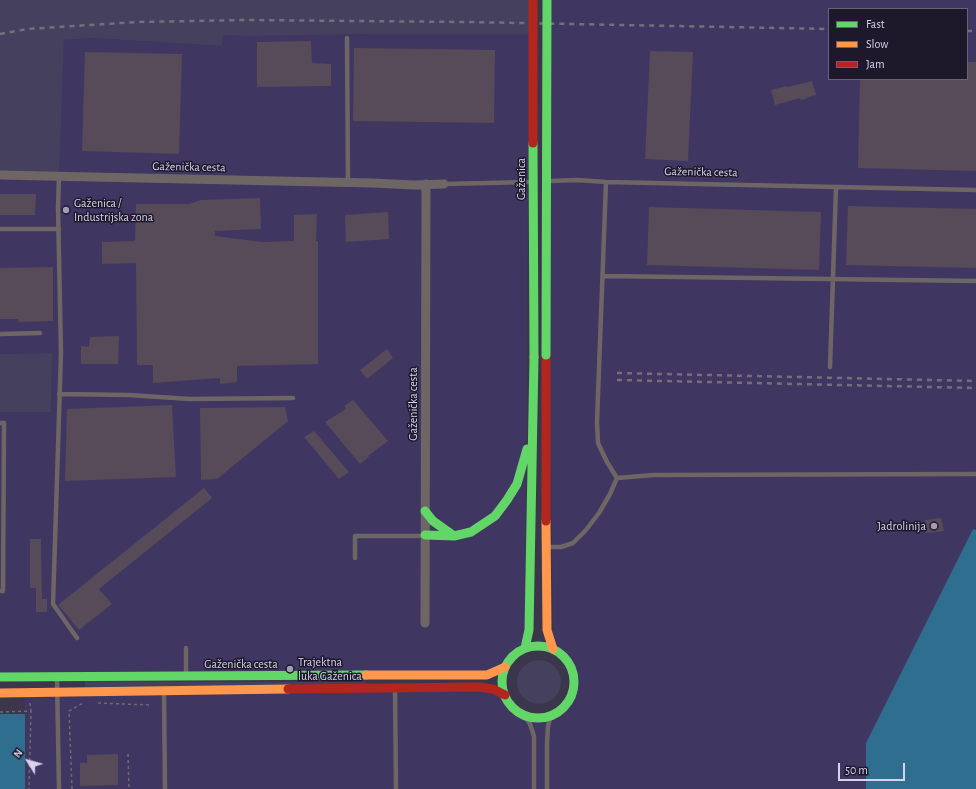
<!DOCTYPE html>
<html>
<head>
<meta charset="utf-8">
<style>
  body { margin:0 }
  #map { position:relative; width:976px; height:789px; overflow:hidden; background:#3b364c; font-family:"Alegreya Sans",sans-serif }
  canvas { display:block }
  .legend { position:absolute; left:828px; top:8px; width:140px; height:72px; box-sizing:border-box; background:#1d192b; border:1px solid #676379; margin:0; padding:5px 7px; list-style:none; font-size:12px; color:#d7d3ed }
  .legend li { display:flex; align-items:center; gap:8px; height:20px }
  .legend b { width:20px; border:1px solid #676379 }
  .north { position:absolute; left:8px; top:741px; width:40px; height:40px; -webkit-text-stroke:3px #1d192b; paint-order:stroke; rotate:307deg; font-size:11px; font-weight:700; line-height:16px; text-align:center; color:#d7d3ed }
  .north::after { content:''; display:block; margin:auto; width:14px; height:18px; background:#d7d3ed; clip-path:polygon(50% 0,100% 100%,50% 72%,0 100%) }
  .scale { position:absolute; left:838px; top:763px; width:67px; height:18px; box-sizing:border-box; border:2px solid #d7d3ed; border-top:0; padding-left:5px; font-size:12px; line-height:14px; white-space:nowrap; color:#d7d3ed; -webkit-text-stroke:3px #1d192b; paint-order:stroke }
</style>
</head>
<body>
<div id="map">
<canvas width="976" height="789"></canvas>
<ul class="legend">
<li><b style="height:5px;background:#63d668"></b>Fast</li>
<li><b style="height:5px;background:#ff974d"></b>Slow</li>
<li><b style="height:5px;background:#b3261e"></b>Jam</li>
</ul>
<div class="north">N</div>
<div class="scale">50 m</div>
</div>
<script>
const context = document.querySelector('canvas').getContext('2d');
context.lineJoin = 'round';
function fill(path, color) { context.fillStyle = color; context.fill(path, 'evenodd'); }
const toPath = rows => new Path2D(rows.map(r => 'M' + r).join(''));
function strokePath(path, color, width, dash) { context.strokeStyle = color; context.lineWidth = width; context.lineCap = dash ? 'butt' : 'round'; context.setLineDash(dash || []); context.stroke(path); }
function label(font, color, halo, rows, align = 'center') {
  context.font = font + ' "Alegreya Sans",sans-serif'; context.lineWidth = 3; context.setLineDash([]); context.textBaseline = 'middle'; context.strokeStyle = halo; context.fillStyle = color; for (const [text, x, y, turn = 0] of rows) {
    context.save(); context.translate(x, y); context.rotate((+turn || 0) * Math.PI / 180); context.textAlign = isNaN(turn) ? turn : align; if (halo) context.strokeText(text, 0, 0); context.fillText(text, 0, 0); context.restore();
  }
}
const built = toPath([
  [547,0,976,0,976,530,973,529,866,743,866,789,25,789,25,693,479,687,505,695,512,706,517,711,523,714,537,717,551,715,557,712,567,702,573,689,574,682,573,675,568,662,564,657,553,649],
  [829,9,967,9,967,79,829,79],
  [366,34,529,34,525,648,505,667,486,675,0,673,0,412,51,412,52,353,0,354,0,175,59,176,64,40,92,38,222,46,223,35,249,36]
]);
const green = toPath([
  [0,0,530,0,529,34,366,34,249,36,223,35,222,46,92,38,64,40,59,176,0,175],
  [52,353,51,412,0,412,0,354],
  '517 682a22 22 0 1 1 44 0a22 22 0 1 1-44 0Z',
  [85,681,234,682,366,682,366,685,85,687]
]);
const water = toPath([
  [973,529,976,530,976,789,866,789,866,743],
  [0,714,25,714,25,789,0,789]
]);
const building = toPath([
  [311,41,312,63,331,64,331,86,257,87,257,42],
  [354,48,495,50,494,123,353,121],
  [650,51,693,52,688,161,645,159],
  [85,52,182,54,179,154,82,151],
  [967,62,976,62,976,171,858,168,860,79,967,79],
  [812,81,816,95,801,100,800,98,775,105,771,90,786,86,787,87],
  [0,194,36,194,35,215,0,215],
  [260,198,261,229,215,231,215,236,262,242,294,241,294,215,317,214,316,241,318,241,318,364,237,366,237,382,220,384,220,378,153,383,153,365,137,365,136,263,102,264,102,242,135,241,136,204,189,204,201,200],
  [848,206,976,209,976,268,846,265],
  [649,207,821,212,819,270,647,265],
  [388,212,389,239,346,242,345,215],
  [53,267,53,321,19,322,18,319,0,319,0,268],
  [119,336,118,364,81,364,81,346,89,347,90,337],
  [387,349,393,358,367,379,360,370],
  [353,400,388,441,368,456,369,457,360,464,325,422,346,409,344,406],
  [172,405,176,477,65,481,67,409],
  [285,407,288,421,217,479,201,480,200,408],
  [314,431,349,472,339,479,304,437],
  [204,488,212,498,99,589,112,604,79,630,67,615,58,605],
  [941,518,944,531,926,533,925,520],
  [30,539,41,539,42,599,47,599,47,612,36,612,36,588,30,588],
  [118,754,118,785,80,786,80,763,87,763,87,755]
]);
const path = toPath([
  [30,703,31,711],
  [98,703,150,705],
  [0,712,31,711,29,789],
  [128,754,129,789],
  [72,789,69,711,83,703]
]);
const lane = toPath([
  [347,38,348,182],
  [59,176,58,208,61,353,53,604,77,638],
  [550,181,577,180,606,182,976,190],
  [444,184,530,182],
  [0,229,59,229],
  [603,276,976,281],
  [0,334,40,333],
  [830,367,836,187],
  [59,394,129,395,190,399,293,398],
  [0,423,4,423,3,591,0,591],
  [617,478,654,475,976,474],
  [550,547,561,547,573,543,586,530,599,513,610,494,617,478,607,462,598,443,597,422,606,182],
  [355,558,355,536,423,536],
  [186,648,186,676],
  [57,677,59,789],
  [395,688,396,789],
  [164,692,165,789],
  [523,714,530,724,534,736,534,789],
  [547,789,547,744,548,726,551,715]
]);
const street = toPath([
  [0,175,372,183,414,185,444,184],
  [425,623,426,184]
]);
const fast = toPath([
  [425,511,433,521,454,536],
  [425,535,454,536,471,532,495,516,507,500,517,484,527,449],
  '502 682a36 36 0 1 1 72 0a36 36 0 1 1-72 0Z',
  [525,648,529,630,534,357],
  [0,677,366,675]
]);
const slow = toPath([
  [546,521,547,630,553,649],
  [366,675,487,675,505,667],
  [0,693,288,689]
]);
const jam = toPath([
  [546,355,546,521],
  [288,689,479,687,493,689,505,695]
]);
const rail = toPath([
  [967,31,976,31],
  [0,34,27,29,137,22,246,20,468,22,829,29],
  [617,373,976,381],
  [617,380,976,388]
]);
const fastBridge = toPath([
  [533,143,534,357],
  [546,355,547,0]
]);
const jamBridge = toPath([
  [533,0,533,143]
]);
const markers = [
  [66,210,4,"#a09cb5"],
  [934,526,4,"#a09cb5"],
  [290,669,4,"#a09cb5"]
];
const streetNames = [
  ["Gaženička cesta",189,167,1],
  ["Gaženička cesta",701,172,1],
  ["Gaženica",521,179,-90],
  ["Gaženička cesta",413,404,-90],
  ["Gaženička cesta",241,664]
];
const poiNames = [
  ["Gaženica /",74,203],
  ["Industrijska zona",74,217],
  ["Jadrolinija",926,526,"right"],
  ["Trajektna",298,662],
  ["luka Gaženica",298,676]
];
fill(built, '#403662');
fill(green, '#45405d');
fill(water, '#2f6e8e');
fill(building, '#574a59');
strokePath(path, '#706a6f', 1.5, [3, 3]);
strokePath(lane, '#6e6665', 4.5);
strokePath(street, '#6e6665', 9);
strokePath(fast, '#63d668', 9);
strokePath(slow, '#ff974d', 9);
strokePath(jam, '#b3261e', 9);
strokePath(rail, '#746f78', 2.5, [5, 5]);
strokePath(fastBridge, '#63d668', 9);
strokePath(jamBridge, '#b3261e', 9);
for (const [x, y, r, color] of markers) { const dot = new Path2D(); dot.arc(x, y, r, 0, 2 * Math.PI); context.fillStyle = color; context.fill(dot); strokePath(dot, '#1d192b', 1.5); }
label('12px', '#d7d3ed', '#1d192b', streetNames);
label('12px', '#d7d3ed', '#1d192b', poiNames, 'left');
</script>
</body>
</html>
